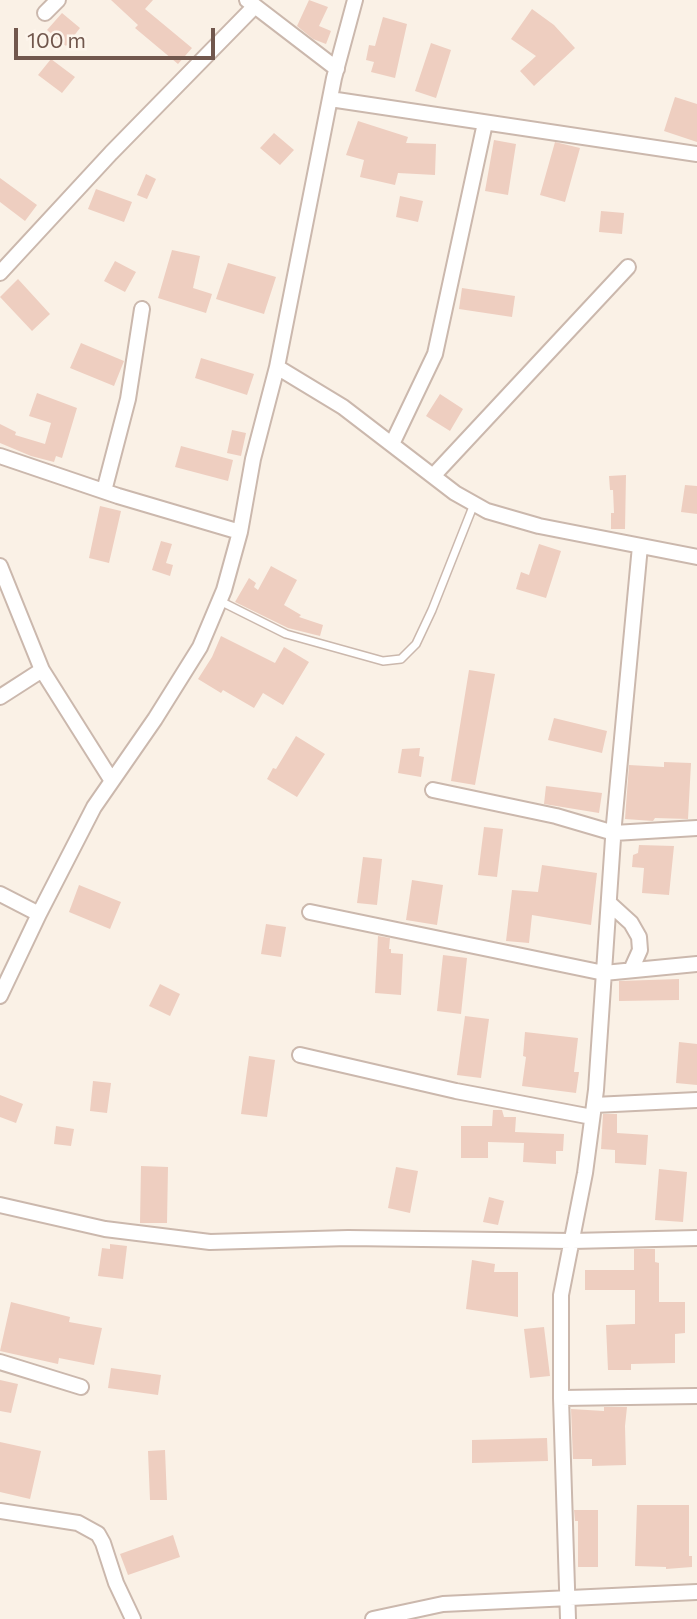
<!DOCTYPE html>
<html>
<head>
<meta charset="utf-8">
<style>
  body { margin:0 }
  #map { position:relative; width:697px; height:1619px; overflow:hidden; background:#faf1e6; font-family:Commissioner,sans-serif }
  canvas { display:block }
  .scale { position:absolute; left:14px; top:28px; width:201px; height:32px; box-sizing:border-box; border:4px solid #71574d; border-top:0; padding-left:9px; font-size:21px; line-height:24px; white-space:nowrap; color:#71574d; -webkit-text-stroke:5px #fdf5ec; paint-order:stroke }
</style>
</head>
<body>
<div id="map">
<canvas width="697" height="1619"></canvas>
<div class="scale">100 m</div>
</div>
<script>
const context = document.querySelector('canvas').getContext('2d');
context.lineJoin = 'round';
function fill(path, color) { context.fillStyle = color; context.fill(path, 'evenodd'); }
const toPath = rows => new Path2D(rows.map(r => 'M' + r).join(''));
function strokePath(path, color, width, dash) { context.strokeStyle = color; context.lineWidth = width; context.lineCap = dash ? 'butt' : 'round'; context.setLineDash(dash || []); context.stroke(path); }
const building = toPath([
  [111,0,153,0,145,9,192,48,178,64,135,28,138,25],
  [309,0,328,7,319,26,331,31,326,44,313,39,297,26],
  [532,9,554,25,575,48,534,86,520,71,536,56,511,39],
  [62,13,80,28,66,46,47,30],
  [383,17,407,24,395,78,371,72,374,62,366,60,369,45,375,46],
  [431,43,451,50,436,98,415,91],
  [51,59,75,77,62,93,38,75],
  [675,97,697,104,697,142,664,131],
  [358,121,408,137,406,143,436,144,435,175,398,173,395,185,360,177,364,160,346,155],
  [274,133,294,150,280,165,260,148],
  [494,140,516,144,508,195,485,191],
  [555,142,580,148,565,202,540,195],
  [146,174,156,179,147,199,137,195],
  [0,178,37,205,25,221,0,202],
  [96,189,132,202,124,222,88,209],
  [400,196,423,201,418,222,396,217],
  [601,211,624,213,622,234,599,232],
  [172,250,200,256,193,288,212,294,206,313,158,298],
  [115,261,136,272,125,292,104,281],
  [228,263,276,277,264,314,216,299],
  [18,279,50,314,32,331,0,297],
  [462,288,515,296,512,317,459,309],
  [81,343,124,361,114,386,70,368],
  [201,358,254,374,247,395,195,378],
  [37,393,77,408,62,458,56,456,54,462,31,456,0,443,0,424,16,432,15,435,45,444,51,423,29,416],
  [440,394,463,409,450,431,426,416],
  [232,430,246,433,241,456,227,453],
  [181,446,233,460,228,481,175,467],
  [626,475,625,529,611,529,611,513,614,513,613,490,610,490,609,476],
  [685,485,697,486,697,514,681,512],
  [100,506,121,511,109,563,89,558],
  [161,541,172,544,166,563,173,565,170,576,152,570],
  [539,544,561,551,546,598,516,589,521,572,529,575],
  [271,566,297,580,284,605,301,615,299,617,323,625,320,636,288,628,235,602,249,578,256,583,254,587,258,590],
  [221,636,275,663,284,647,309,662,283,705,263,693,254,708,223,690,221,693,198,679,212,657],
  [469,670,495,674,475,785,451,781],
  [554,718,607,731,602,753,548,740],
  [296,736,325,754,297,797,267,779,273,768,276,769],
  [420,748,419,756,424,757,421,777,398,773,402,749],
  [664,762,691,763,688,819,655,818,653,821,625,819,629,765,664,767],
  [546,786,602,793,599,813,544,804],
  [484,827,503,829,497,877,478,875],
  [639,845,674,846,669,895,642,893,644,868,632,867,633,855,638,853],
  [363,857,382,859,377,905,357,903],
  [542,865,597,873,591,925,532,915,529,943,506,941,512,890,538,892],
  [412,880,443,885,437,925,406,920],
  [79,885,121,902,110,929,69,912],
  [266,924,286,927,281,957,261,954],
  [378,936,390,938,389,949,391,949,391,953,403,954,401,995,375,993],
  [443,955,467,958,461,1014,437,1011],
  [679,979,679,1000,619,1001,619,981],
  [160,984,180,994,170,1016,149,1006],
  [465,1016,489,1019,481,1078,457,1075],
  [525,1032,578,1038,574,1072,579,1072,576,1093,522,1086,526,1057,523,1056],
  [679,1042,697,1044,697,1085,676,1083],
  [249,1056,275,1060,267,1117,241,1114],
  [93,1081,111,1083,107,1113,90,1111],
  [0,1095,23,1104,16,1123,0,1117],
  [493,1110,502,1110,504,1117,516,1117,515,1132,564,1134,563,1151,556,1151,556,1164,523,1162,524,1143,488,1142,488,1158,461,1158,461,1126,492,1126],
  [603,1114,617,1114,617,1133,648,1135,646,1165,615,1163,615,1150,601,1149],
  [56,1126,74,1129,71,1146,54,1144],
  [141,1166,168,1167,167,1223,140,1223],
  [396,1167,418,1171,410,1213,388,1208],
  [659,1169,687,1172,683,1222,655,1220],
  [489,1197,504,1201,498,1225,483,1222],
  [110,1244,127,1246,123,1279,98,1276,102,1248,110,1249],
  [634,1249,655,1249,655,1262,659,1263,659,1302,685,1302,685,1333,675,1334,675,1363,631,1364,631,1370,608,1370,606,1325,635,1324,635,1290,585,1290,585,1270,634,1270],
  [472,1260,495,1264,494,1272,518,1272,518,1317,466,1309],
  [11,1302,70,1317,69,1322,102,1328,94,1365,59,1358,58,1364,0,1351],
  [544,1327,550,1376,530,1378,524,1329],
  [111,1368,161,1375,158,1395,108,1388],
  [0,1380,18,1384,11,1413,0,1411],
  [604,1407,627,1407,625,1426,626,1465,592,1466,592,1459,573,1459,571,1409,604,1411],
  [547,1438,548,1461,472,1463,472,1440],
  [0,1442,41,1451,30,1499,0,1492],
  [165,1450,167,1500,150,1500,148,1451],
  [637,1505,689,1505,689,1556,692,1556,692,1567,666,1569,666,1567,635,1566],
  [574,1510,598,1510,598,1567,578,1567,578,1521,575,1521],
  [173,1535,180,1557,128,1575,120,1554]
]);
const service = toPath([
  [220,601,286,634,383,661,401,659,416,644,432,610,474,504]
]);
const minor = toPath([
  [247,0,337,69],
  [45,13,58,0],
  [330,99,697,154],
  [0,273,111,153,254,7],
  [277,367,343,407,455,493,487,511,539,526,697,557],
  [392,444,435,354,485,123],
  [0,456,118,496,240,532],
  [433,476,628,267],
  [104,491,128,399,142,309],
  [0,566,42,670,112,781],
  [0,697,42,670],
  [433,790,556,816,614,833,697,828],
  [0,894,39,914],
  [609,903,631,923,639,937,640,950,631,970],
  [310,912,604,973,697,964],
  [0,996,39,914,94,807,155,719,200,647,224,590,240,532,253,459,277,367,334,78,355,0],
  [300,1055,456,1091,592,1117],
  [594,1105,697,1100],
  [0,1205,105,1229,210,1242,348,1238,572,1241,697,1238],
  [0,1362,81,1387],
  [561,1398,697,1396],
  [0,1511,78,1523,98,1534,103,1543,116,1583,133,1619],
  [373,1619,443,1604,697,1592],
  [568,1619,561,1398,561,1295,585,1173,596,1090,614,824,640,546]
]);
fill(building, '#eecec0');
strokePath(service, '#cbb8ad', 10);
strokePath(minor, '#cbb8ad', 18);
strokePath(service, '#fff', 7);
strokePath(minor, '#fff', 14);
</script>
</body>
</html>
